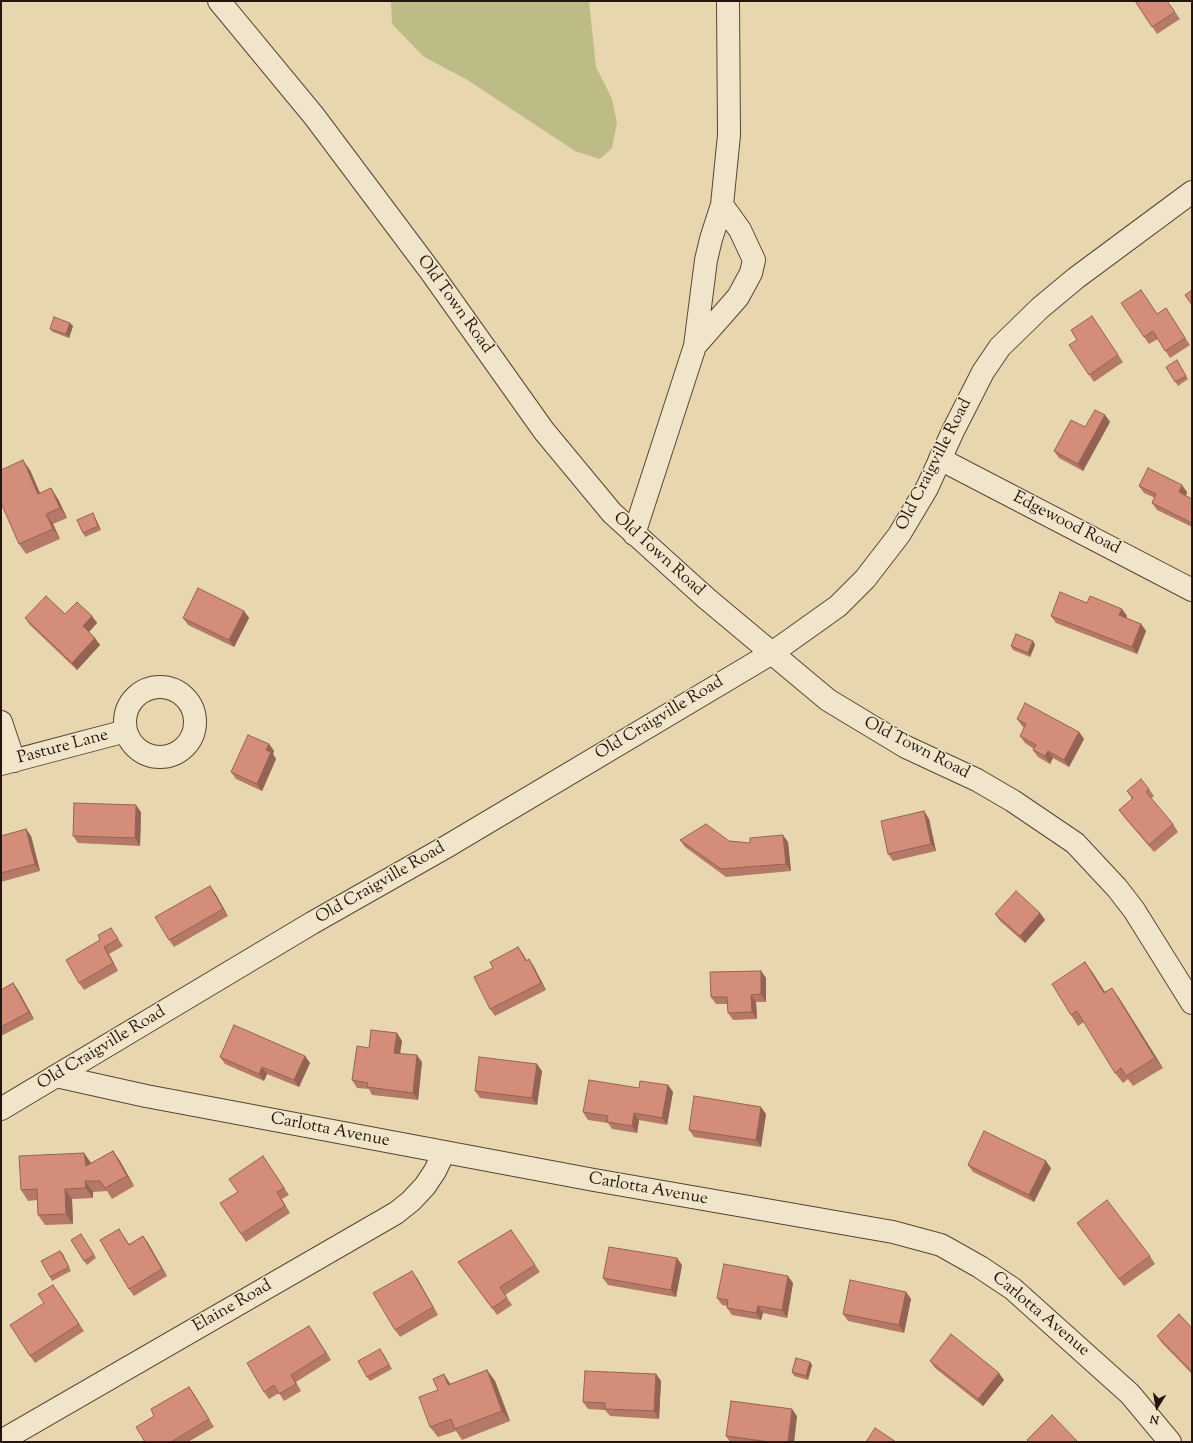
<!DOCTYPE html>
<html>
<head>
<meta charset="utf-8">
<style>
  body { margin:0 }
  #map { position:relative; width:1193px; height:1443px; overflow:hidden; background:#e8d7ae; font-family:"Sorts Mill Goudy",serif }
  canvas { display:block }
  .frame { position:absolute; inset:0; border:2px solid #26150d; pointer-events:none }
  .north { position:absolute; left:1137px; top:1387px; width:40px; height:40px; -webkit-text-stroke:3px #f0e5ca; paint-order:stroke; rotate:191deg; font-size:11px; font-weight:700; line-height:16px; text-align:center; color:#26150d }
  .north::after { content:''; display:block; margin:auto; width:14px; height:18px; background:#26150d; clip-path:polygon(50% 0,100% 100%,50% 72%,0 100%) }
</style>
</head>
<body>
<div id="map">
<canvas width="1193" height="1443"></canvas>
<div class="frame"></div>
<div class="north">N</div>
</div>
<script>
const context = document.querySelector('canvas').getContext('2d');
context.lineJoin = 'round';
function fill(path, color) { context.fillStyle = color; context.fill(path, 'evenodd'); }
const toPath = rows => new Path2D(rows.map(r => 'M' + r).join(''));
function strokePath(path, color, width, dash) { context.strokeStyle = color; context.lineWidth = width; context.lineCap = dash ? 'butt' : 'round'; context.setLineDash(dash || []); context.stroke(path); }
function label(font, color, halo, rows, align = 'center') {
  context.font = font + ' "Sorts Mill Goudy",serif'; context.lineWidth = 3; context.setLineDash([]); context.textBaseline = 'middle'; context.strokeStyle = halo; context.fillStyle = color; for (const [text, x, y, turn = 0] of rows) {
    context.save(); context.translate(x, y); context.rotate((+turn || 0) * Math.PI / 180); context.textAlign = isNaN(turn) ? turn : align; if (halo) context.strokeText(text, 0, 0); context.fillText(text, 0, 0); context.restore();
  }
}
const green = toPath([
  [391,1,589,1,596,67,612,99,617,123,612,148,600,159,575,151,466,79,424,57,392,24]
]);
const minor = toPath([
  [695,346,738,297,751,273,754,260,740,230,722,205],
  [940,459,1192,590],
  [634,534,695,346,706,260,711,239,722,205,729,135,728,1],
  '125 722a35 35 0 1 1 70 0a35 35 0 1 1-70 0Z',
  [1,722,14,761],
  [1,764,126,731],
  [56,1076,146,1096,594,1180,893,1232,941,1245,980,1267,1013,1289,1130,1394,1170,1442],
  [1,1441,396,1213,411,1201,425,1186,435,1171,444,1152]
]);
const tertiary = toPath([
  [219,1,314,116,431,272,544,431,612,513,706,598,828,700,906,747,977,780,1013,801,1075,843,1117,888,1134,910,1192,1003],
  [1,1109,312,923,446,847,772,653,838,606,865,579,899,535,927,488,953,431,983,372,1000,347,1040,308,1076,278,1192,192]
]);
const wall = toPath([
  [1135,1,1167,1,1180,19,1157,34],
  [1146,297,1157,314,1166,308,1190,345,1170,358,1158,339,1149,344,1144,337],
  [1092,316,1123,362,1094,382,1069,345,1077,340],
  [70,323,73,326,69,338,53,332,50,329],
  [1179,364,1188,379,1178,386,1166,367],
  [1105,415,1110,422,1083,471,1059,458,1054,451,1085,427],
  [30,470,40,493,58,499,67,518,53,524,60,539,26,554,19,544],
  [1139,486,1187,492,1186,496,1192,499,1192,527,1157,510,1152,503,1155,498,1144,493],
  [95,517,101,530,85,537,83,533],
  [1087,603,1122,609,1127,616,1126,618,1141,624,1146,631,1137,654,1056,623,1051,616],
  [244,611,249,618,234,647,188,625,183,618],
  [65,614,92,616,97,623,89,632,100,645,77,670,30,625,25,618],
  [1033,641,1035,645,1030,657,1013,650,1011,646],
  [1017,719,1079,732,1084,739,1069,767,1053,758,1050,764,1038,757,1033,750,1034,749,1025,743,1020,736,1024,728,1022,726],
  [269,744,274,751,273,754,276,759,262,791,236,779,231,772],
  [1149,789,1154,796,1151,799,1173,824,1178,832,1154,852,1124,817,1119,810,1132,799,1127,791],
  [924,811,929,819,936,851,893,861,888,854],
  [141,812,140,846,78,843,73,836],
  [26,829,31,836,40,871,1,882,1,836],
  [680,840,729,841,750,843,788,842,791,871,726,877,685,847],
  [210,886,215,893,228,916,174,947,169,940],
  [1040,913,1045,920,1025,943,1000,921,995,914],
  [111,928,123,946,109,954,118,971,84,990,79,983,100,940],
  [518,947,523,954,527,961,529,959,534,967,546,990,495,1016,490,1009,493,968],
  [1085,962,1105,992,1112,988,1119,998,1163,1068,1133,1086,1128,1079,1123,1083,1115,1073,1084,1022,1078,1026,1071,1015],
  [761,971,766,978,766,1002,756,1002,757,1019,733,1020,728,1013,727,1004,716,1004,711,997],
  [13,983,18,990,34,1019,1,1036,1,990],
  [397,1033,402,1041,400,1053,422,1062,418,1100,372,1095,369,1089,357,1088,352,1080,369,1048],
  [305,1056,310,1063,299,1087,267,1074,264,1081,225,1064,220,1057],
  [542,1071,537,1105,480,1098,475,1091],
  [668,1085,673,1092,667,1125,639,1120,637,1133,612,1129,608,1123,588,1120,583,1112,639,1088],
  [766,1114,761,1147,694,1137,689,1130],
  [113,1151,120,1161,134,1186,112,1199,107,1191,93,1192,93,1198,72,1199,73,1224,45,1225,38,1215,37,1200,28,1201,21,1190,84,1153,91,1163],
  [263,1156,289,1195,282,1199,290,1213,246,1242,220,1203,238,1192],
  [968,1165,1051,1168,1034,1202,973,1172],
  [1077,1223,1150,1256,1155,1264,1124,1286],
  [119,1229,129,1244,143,1236,148,1243,167,1276,134,1296,129,1289],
  [511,1230,540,1272,505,1295,512,1305,497,1315,458,1262],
  [81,1234,96,1258,87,1265,84,1261],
  [60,1251,71,1271,52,1281,50,1277],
  [682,1265,676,1297,608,1285,603,1278],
  [417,1278,438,1315,400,1337,395,1330],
  [793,1283,787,1318,763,1313,761,1320,732,1315,727,1308,727,1306,722,1305,717,1298],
  [58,1292,84,1331,35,1363,30,1356,44,1303],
  [906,1292,911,1299,904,1333,848,1321,843,1314],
  [309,1326,331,1360,296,1382,301,1391,284,1401,279,1393,269,1399,264,1392],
  [1192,1328,1192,1374,1162,1343,1157,1336],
  [383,1353,392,1369,370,1381,367,1377],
  [930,1361,1004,1380,983,1406,935,1368],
  [810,1362,812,1365,808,1380,794,1376,792,1372],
  [487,1370,495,1381,510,1421,462,1440,456,1431,438,1437,430,1427,438,1390],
  [656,1374,661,1381,659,1419,610,1416,605,1410,588,1409,583,1402],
  [189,1387,194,1394,214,1427,188,1442,145,1442,154,1416],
  [797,1416,794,1442,730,1442,726,1436]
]);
const shadedWall = toPath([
  [70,323,73,326,69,338,66,334],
  [1105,415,1110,422,1083,471,1078,464],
  [23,460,30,470,45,505,38,494],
  [1182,485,1187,492,1184,500,1179,492],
  [51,488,58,499,67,518,60,508],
  [93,513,95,517,101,530,98,526],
  [46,514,53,524,60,539,53,529],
  [1122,609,1127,616,1124,623,1119,615],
  [244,611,249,618,234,647,229,640],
  [92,616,97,623,88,633,83,626],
  [1141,624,1146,631,1137,654,1132,647],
  [95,638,100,645,77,670,72,663],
  [1033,641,1035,645,1030,657,1028,653],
  [1079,732,1084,739,1069,767,1064,760],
  [269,744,274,751,273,754,276,759,262,791,257,784,266,750],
  [1048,751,1053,758,1050,764,1045,756],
  [136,805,141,812,140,846,135,838],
  [924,811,929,819,936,851,931,844],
  [26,829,31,836,40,871,35,864],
  [783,835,788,842,791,871,786,864],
  [210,886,215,893,228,916,223,909],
  [1040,913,1045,920,1025,943,1020,936],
  [104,947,109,954,118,971,113,963],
  [518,947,523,954,531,968,526,961],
  [529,959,534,967,546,990,541,983],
  [1085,962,1093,973,1112,1003,1104,993],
  [761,971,766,978,766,1002,761,994],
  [13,983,18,990,34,1019,29,1012],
  [1112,988,1119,998,1163,1068,1155,1058],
  [751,995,756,1002,757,1019,752,1012],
  [397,1033,402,1041,399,1060,394,1053],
  [417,1055,422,1062,418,1100,413,1093],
  [305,1056,310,1063,299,1087,294,1080],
  [537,1064,542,1071,537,1105,532,1098],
  [262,1067,267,1074,264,1081,259,1074],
  [668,1085,673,1092,667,1125,662,1118],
  [761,1107,766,1114,761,1147,756,1140],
  [634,1113,639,1120,637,1133,632,1126],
  [113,1151,120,1161,134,1186,127,1176],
  [84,1153,91,1163,86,1166],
  [1046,1161,1051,1168,1034,1202,1029,1195],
  [85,1181,93,1192,93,1198,86,1188],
  [65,1189,72,1199,73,1224,66,1214],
  [143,1236,148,1243,167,1276,162,1269],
  [60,1251,63,1254,71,1271,69,1267],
  [677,1258,682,1265,676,1297,671,1290],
  [412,1271,417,1278,438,1315,433,1307],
  [788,1276,793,1283,787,1318,782,1310],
  [906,1292,911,1299,904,1333,899,1325],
  [758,1306,763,1313,761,1320,756,1313],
  [309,1326,314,1333,331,1360,326,1353],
  [810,1362,812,1365,808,1380,806,1376],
  [487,1370,495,1381,510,1421,502,1411],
  [999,1373,1004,1380,983,1406,978,1399],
  [444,1374,451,1385,448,1385],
  [656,1374,661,1381,659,1419,654,1411],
  [189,1387,194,1394,214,1427],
  [792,1409,797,1416,794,1442,788,1442]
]);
const building = toPath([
  [1135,1,1167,1,1175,12,1152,27,1135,1],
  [1141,290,1157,314,1166,308,1185,338,1165,351,1153,331,1144,337,1121,303,1141,290],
  [1192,290,1192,305,1185,295,1192,290],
  [1092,316,1118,355,1089,375,1069,345,1077,340,1071,330,1092,316],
  [54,317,70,323,66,334,50,329,54,317],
  [1177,360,1186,376,1175,382,1166,367,1177,360],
  [1095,410,1105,415,1078,464,1054,451,1071,420,1085,427,1095,410],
  [23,460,38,494,51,488,60,508,46,514,53,529,19,544,1,503,1,470,23,460],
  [1148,468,1182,485,1179,492,1192,499,1192,523,1152,503,1156,494,1139,486,1148,468],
  [93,513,98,526,83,533,77,520,93,513],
  [198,588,244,611,229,640,183,618,198,588],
  [1060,592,1087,603,1090,596,1122,609,1119,615,1141,624,1132,647,1051,616,1060,592],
  [46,596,65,614,77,602,92,616,83,626,95,638,72,663,25,618,46,596],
  [1016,634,1033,641,1028,653,1011,646,1016,634],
  [1025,703,1079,732,1064,760,1048,751,1045,756,1033,750,1036,745,1020,736,1026,724,1017,719,1025,703],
  [248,735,269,744,266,750,271,752,257,784,231,772,248,735],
  [1141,779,1149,789,1146,792,1173,824,1149,845,1119,810,1133,798,1127,791,1141,779],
  [74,803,136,805,135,838,73,836,74,803],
  [924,811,931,844,888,854,881,821,924,811],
  [706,824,729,841,750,843,750,838,783,835,786,864,721,869,680,840,706,824],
  [26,829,35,864,1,873,1,836,26,829],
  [210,886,223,909,169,940,155,917,210,886],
  [1016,891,1040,913,1020,936,995,914,1016,891],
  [111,928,118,939,104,947,113,963,79,983,66,960,100,940,98,935,111,928],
  [518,947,526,961,529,959,541,983,490,1009,474,977,493,968,490,962,518,947],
  [1085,962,1104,993,1112,988,1155,1058,1126,1076,1121,1068,1115,1073,1077,1011,1071,1015,1052,984,1085,962],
  [761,971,761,994,751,995,752,1012,728,1013,727,997,711,997,710,972,761,971],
  [13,983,29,1012,1,1027,1,990,13,983],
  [234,1025,305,1056,294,1080,262,1067,259,1074,220,1057,234,1025],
  [371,1030,397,1033,394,1053,417,1055,413,1093,367,1087,368,1083,352,1080,357,1046,369,1048,371,1030],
  [479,1057,537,1064,532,1098,475,1091,479,1057],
  [589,1080,639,1088,640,1081,668,1085,662,1118,634,1113,632,1126,607,1122,608,1116,583,1112,589,1080],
  [694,1096,761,1107,756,1140,689,1130,694,1096],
  [984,1131,1046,1161,1029,1195,968,1165,984,1131],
  [113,1151,127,1176,105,1188,100,1181,85,1181,86,1188,65,1189,66,1214,38,1215,37,1189,21,1190,19,1156,84,1153,86,1166,113,1151],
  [263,1156,284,1188,277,1192,285,1206,241,1234,220,1203,238,1192,229,1179,263,1156],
  [1107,1200,1150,1256,1119,1279,1077,1223,1107,1200],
  [119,1229,129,1245,143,1236,162,1269,129,1289,100,1240,119,1229],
  [511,1230,535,1265,500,1287,507,1298,492,1308,458,1262,511,1230],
  [81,1234,94,1255,84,1261,71,1240,81,1234],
  [609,1247,677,1258,671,1290,603,1278,609,1247],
  [60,1251,69,1267,50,1277,41,1261,60,1251],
  [724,1264,788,1276,782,1310,758,1306,756,1313,727,1308,728,1300,717,1298,724,1264],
  [412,1271,433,1307,395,1330,373,1293,412,1271],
  [850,1280,906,1292,899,1325,843,1314,850,1280],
  [53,1285,79,1324,30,1356,10,1325,44,1303,38,1294,53,1285],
  [1179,1314,1192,1328,1192,1372,1157,1336,1179,1314],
  [309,1326,326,1353,291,1375,296,1384,279,1394,274,1385,264,1392,247,1363,309,1326],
  [951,1334,999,1373,978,1399,930,1361,951,1334],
  [380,1349,389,1365,367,1377,358,1361,380,1349],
  [796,1358,810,1362,806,1376,792,1372,796,1358],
  [487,1370,502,1411,455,1429,451,1419,430,1427,419,1397,438,1390,433,1379,444,1374,448,1385,487,1370],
  [585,1371,656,1374,654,1411,605,1409,605,1403,583,1402,585,1371],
  [189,1387,209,1419,171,1442,145,1442,136,1427,154,1416,151,1409,189,1387],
  [731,1401,792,1409,788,1442,770,1442,726,1436,731,1401],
  [1052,1415,1078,1442,1029,1442,1027,1440,1052,1415],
  [875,1428,896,1442,866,1442,875,1428]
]);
const streetNames = [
  ["Old Town Road",454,305,54],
  ["Old Craigville Road",935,465,-63],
  ["Edgewood Road",1066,524,27],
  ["Old Town Road",658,555,42],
  ["Old Craigville Road",660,719,-31],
  ["Pasture Lane",63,748,-15],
  ["Old Town Road",916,749,27],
  ["Old Craigville Road",381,884,-30],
  ["Old Craigville Road",102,1049,-31],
  ["Carlotta Avenue",330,1131,11],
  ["Carlotta Avenue",648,1190,10],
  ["Elaine Road",233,1307,-30],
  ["Carlotta Avenue",1040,1315,40]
];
fill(green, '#bdbc86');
strokePath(minor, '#564635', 24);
strokePath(tertiary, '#564635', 24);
strokePath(minor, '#f0e5ca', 22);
strokePath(tertiary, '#f0e5ca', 22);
fill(wall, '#b57967');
fill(shadedWall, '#946354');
fill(building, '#d38d78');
strokePath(building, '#946354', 1);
label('17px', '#26150d', '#f0e5ca', streetNames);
</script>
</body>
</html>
